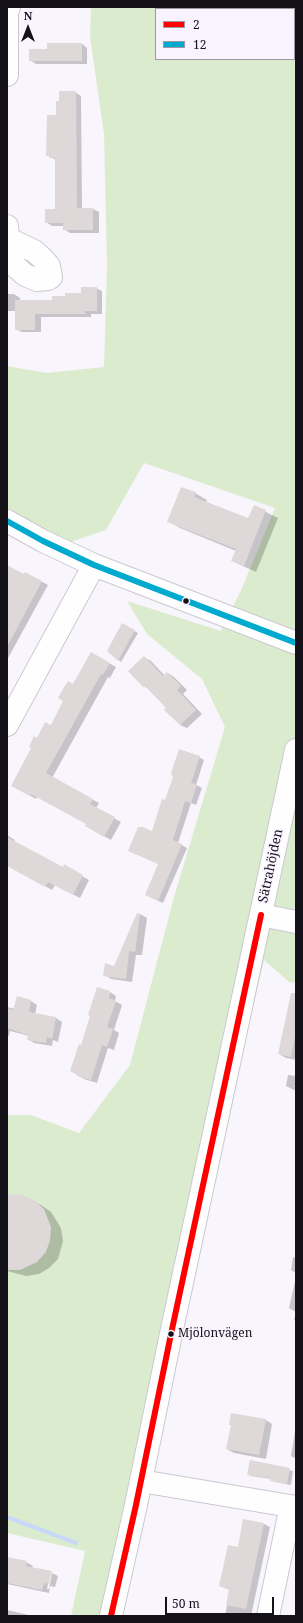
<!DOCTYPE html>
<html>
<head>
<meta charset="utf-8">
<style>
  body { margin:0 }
  #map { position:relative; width:303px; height:1623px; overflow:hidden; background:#f9f5fc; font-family:"Noto Serif",serif }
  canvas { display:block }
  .frame { position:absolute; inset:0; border:8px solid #151118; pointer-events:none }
  .legend { position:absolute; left:155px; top:8px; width:140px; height:52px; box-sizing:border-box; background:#f9f2ff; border:1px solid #9e98a3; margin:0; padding:5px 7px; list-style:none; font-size:12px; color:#151118 }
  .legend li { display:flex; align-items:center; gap:8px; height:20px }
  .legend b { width:20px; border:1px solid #9e98a3 }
  .north { position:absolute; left:8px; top:8px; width:40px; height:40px; -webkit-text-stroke:3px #f9f2ff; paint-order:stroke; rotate:0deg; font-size:11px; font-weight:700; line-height:16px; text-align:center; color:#151118 }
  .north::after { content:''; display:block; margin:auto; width:14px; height:18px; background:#151118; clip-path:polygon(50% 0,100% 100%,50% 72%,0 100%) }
  .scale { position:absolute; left:165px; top:1597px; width:109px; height:18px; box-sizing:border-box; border:2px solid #151118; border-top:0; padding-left:5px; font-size:12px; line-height:14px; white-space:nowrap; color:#151118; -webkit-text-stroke:3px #f9f2ff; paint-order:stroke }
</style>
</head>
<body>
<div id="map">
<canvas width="303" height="1623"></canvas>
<div class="frame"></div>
<ul class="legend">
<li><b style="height:5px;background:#f00"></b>2</li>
<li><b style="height:5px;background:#00a9ce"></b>12</li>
</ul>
<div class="north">N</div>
<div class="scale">50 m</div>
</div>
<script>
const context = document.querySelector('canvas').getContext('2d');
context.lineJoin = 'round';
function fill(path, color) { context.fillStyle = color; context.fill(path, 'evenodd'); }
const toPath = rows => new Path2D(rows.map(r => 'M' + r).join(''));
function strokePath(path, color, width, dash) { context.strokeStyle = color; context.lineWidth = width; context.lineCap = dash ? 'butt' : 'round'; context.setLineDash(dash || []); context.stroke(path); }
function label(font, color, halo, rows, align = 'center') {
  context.font = font + ' "Noto Serif",serif'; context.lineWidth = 3; context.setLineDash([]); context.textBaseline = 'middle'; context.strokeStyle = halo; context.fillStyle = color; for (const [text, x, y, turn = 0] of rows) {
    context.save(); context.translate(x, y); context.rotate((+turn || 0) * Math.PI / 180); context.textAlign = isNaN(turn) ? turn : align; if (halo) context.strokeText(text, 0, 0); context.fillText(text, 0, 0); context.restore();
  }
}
const green = toPath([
  [91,7,296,7,296,983,289,982,264,960,112,1616,71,1616,85,1551,7,1533,7,1115,31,1115,79,1133,130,1065,174,897,225,727,202,679,147,634,127,601,221,631,242,588,275,508,144,463,106,530,44,551,7,534,7,366,47,373,104,367,107,265,104,134,90,37],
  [156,9,294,9,294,59,156,59]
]);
const shadow = toPath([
  [82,44,87,48,87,64,36,64,30,60,48,50],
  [75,92,81,96,82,209,93,209,99,212,99,233,70,233,64,229,64,226,52,226,46,222,56,210,56,160,47,155,60,102],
  [96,288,102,291,102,314,91,314,91,317,41,317,41,332,22,332,16,329,16,311,7,311,7,294,14,294,20,298,20,301,53,301,82,294],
  [195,493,207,500,206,503,249,520,254,506,278,518,256,572,232,561,236,551,180,528,168,521],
  [7,566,24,575,25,573,48,585,7,660],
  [123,625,138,633,121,662,108,650],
  [91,653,116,667,110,678,108,677,52,778,99,803,96,808,121,822,111,840,86,826,87,824,37,797,36,799,18,789,37,739,51,726],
  [144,657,151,661,165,676,168,673,174,677,187,690,183,694,202,714,187,728,180,725,168,708,151,691,144,686],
  [199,757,204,760,196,785,202,788,196,805,191,803,178,843,187,848,163,903,146,895,159,864,153,832,166,801],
  [7,835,15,840,14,842,63,869,65,866,89,880,80,898,55,885,52,890,7,865],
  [140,914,147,918,142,955,136,955,132,982,111,979,105,975,115,967],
  [110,992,116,996,115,1001,122,1005,114,1030,119,1033,114,1050,108,1048,97,1083,84,1079,71,1071,82,1046],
  [296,997,296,1060,286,1058,279,1054],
  [31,1001,37,1005,35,1014,56,1018,62,1022,58,1042,53,1040,52,1046,34,1043,28,1039,29,1036,22,1034,10,1031,9,1036,7,1035,7,1007,15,1009],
  [288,1075,296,1076,296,1091,286,1086],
  [7,1196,28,1198,41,1205,51,1212,61,1228,63,1241,58,1259,49,1268,39,1274,26,1276,7,1271],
  [293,1257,296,1258,296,1273,291,1270],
  [296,1277,296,1321,294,1320,296,1312,289,1308],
  [266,1420,272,1424,266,1459,234,1453,227,1449],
  [296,1425,296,1459,291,1456],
  [250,1461,293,1471,291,1485,275,1482,271,1480,272,1479,251,1476,248,1474],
  [244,1520,264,1524,270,1527,251,1616,225,1616,230,1590,220,1586,239,1548],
  [7,1558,26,1562,33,1566,32,1568,52,1573,50,1573,47,1589,49,1589,52,1573,58,1576,55,1587,50,1586,49,1593,7,1584],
  [7,1610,33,1616,7,1616]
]);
const stream = toPath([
  [7,1517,76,1543]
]);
const building = toPath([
  [47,43,82,43,82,61,29,61,29,49,47,49],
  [59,91,76,91,77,208,93,208,93,230,63,230,63,223,45,223,45,209,55,209,55,158,49,158,49,156,46,156,47,115,56,115,56,101,59,101],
  [81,287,97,287,97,311,85,311,85,314,35,314,35,330,15,330,15,300,52,300,52,296,65,296,65,293,81,293],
  [181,487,196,492,194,497,248,518,254,505,266,510,244,566,231,561,236,549,167,522],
  [7,565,24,574,25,572,42,581,7,647],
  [122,623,135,630,118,661,107,651],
  [91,652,110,663,103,675,101,674,46,773,93,799,90,804,115,817,104,837,85,826,86,824,55,807,31,794,30,796,11,786,31,748,29,747,34,736,37,738,45,722,51,725,63,701,58,698,63,689,68,681,73,684],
  [144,656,163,676,167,672,181,686,177,690,196,710,180,725,164,710,166,708,145,686,143,687,128,671],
  [179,749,200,756,191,783,197,784,191,803,185,801,173,840,182,844,158,901,145,895,158,864,128,851,138,827,143,827,152,831,162,799,165,800,173,777,171,773],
  [7,837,63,867,64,864,83,875,73,895,48,882,45,887,7,866],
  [137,913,140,914,135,952,129,951,126,979,103,976,105,963,114,966],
  [97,987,110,991,109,998,116,1001,107,1027,113,1029,107,1047,102,1045,91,1080,77,1076,77,1074,70,1071,79,1044,81,1045,90,1016,88,1015],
  [291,993,296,993,296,1031,291,1057,278,1054],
  [17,996,31,1000,29,1012,56,1017,52,1039,47,1037,46,1043,27,1040,28,1035,7,1028,7,1008,13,1010],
  [7,1194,22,1195,34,1200,44,1209,51,1227,50,1240,46,1252,37,1262,20,1270,7,1270],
  [231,1413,266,1419,259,1455,226,1449,231,1425,229,1425],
  [250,1460,290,1468,287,1484,270,1481,271,1478,247,1475],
  [243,1519,264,1523,246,1609,226,1605,229,1589,219,1586,228,1545,238,1547],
  [7,1557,27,1561,26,1566,52,1571,49,1584,44,1583,42,1590,7,1583]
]);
const minor = toPath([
  [7,75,7,13,9,7],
  [7,226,10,256,16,267,25,275,37,280,48,279,51,277,49,266,42,258,34,251,9,239],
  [7,521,43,541,94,565,296,643],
  [7,725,94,565],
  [261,915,296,922],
  [141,1481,296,1507],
  [111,1616,136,1505,171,1334,296,750],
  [268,1616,291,1506]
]);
const bus1 = toPath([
  [111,1616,136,1505,171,1334,261,915]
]);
const bus2 = toPath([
  [7,521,43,541,94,565,296,643]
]);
const markers = [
  [186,601,3.5,"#151118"],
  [171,1334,3.5,"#151118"]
];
const busNames = [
  ["Mjölonvägen",178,1334]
];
const streetNames = [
  ["Sätrahöjden",271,866,-78]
];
fill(green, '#dbecce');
fill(shadow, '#0003');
strokePath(stream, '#c8d8f9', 4.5);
fill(building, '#dfd8d9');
strokePath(minor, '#ccc8d0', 24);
strokePath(minor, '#fefeff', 22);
strokePath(bus1, '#f00', 6);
strokePath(bus2, '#00a9ce', 6);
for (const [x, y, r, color] of markers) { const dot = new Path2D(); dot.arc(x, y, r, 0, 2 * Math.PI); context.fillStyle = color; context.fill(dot); strokePath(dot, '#f9f2ff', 1.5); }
label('12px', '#151118', '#f9f2ff', busNames, 'left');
label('13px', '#151118', '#f9f2ff', streetNames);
</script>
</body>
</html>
